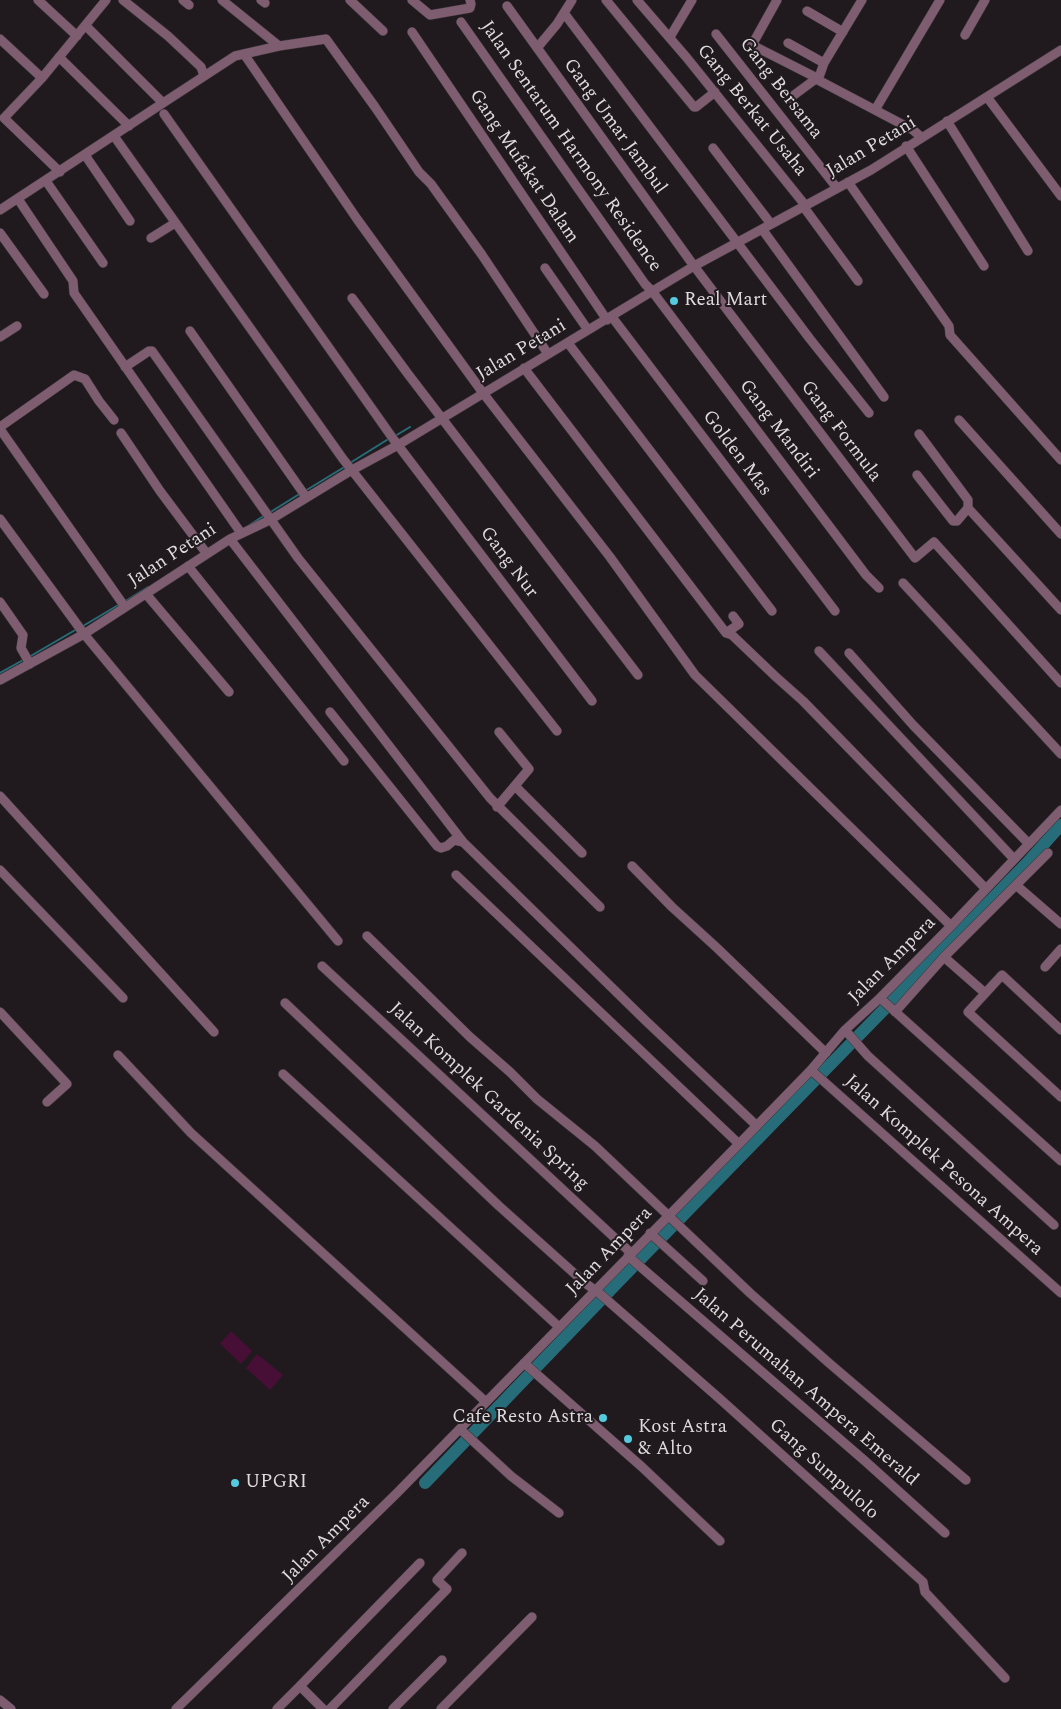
<!DOCTYPE html>
<html>
<head>
<meta charset="utf-8">
<style>
  body { margin:0 }
  canvas { display:block; background:#201a1e }
</style>
</head>
<body>
<canvas width="1061" height="1709"></canvas>
<script>
const context = document.querySelector('canvas').getContext('2d');
context.lineJoin = 'round';
function fill(path, color) { context.fillStyle = color; context.fill(path, 'evenodd'); }
const toPath = rows => new Path2D(rows.map(r => 'M' + r).join(''));
function strokePath(path, color, width, dash) { context.strokeStyle = color; context.lineWidth = width; context.lineCap = dash ? 'butt' : 'round'; context.setLineDash(dash || []); context.stroke(path); }
function label(font, color, halo, rows, align = 'center') {
  context.font = font + ' Spectral,serif'; context.lineWidth = 4; context.setLineDash([]); context.textBaseline = 'middle'; context.strokeStyle = halo; context.fillStyle = color; for (const [text, x, y, turn = 0] of rows) {
    context.save(); context.translate(x, y); context.rotate((+turn || 0) * Math.PI / 180); context.textAlign = isNaN(turn) ? turn : align; if (halo) context.strokeText(text, 0, 0); context.fillText(text, 0, 0); context.restore();
  }
}
const green = toPath([
  [231,1331,252,1351,241,1364,220,1344],
  [257,1354,283,1375,270,1390,246,1368]
]);
const stream = toPath([
  [395,436,410,427],
  [350,463,390,438],
  [305,491,346,466],
  [269,513,301,493],
  [248,526,265,515],
  [124,602,148,587],
  [83,626,120,604],
  [29,657,77,629],
  [0,673,25,659]
]);
const river = toPath([
  [425,1483,621,1279,1027,863,1061,825]
]);
const street = toPath([
  [38,0,77,36],
  [123,0,168,36,201,67,204,76],
  [183,0,189,5],
  [222,0,279,46],
  [261,0,265,3],
  [350,0,383,31],
  [412,0,430,15,470,8,471,4,470,0],
  [606,0,694,107,696,107,715,92],
  [637,0,687,58,805,205],
  [777,0,752,45,817,78,790,98],
  [862,0,824,63,818,80,913,130,921,137],
  [507,6,694,266,915,558,934,542,1061,683],
  [807,11,843,32],
  [564,13,810,339,869,413],
  [461,22,645,284,652,291,866,575,879,588],
  [412,32,607,320],
  [716,34,837,188],
  [965,35,985,0],
  [670,37,692,0],
  [0,39,42,78],
  [788,43,824,63],
  [537,48,557,24,572,0],
  [244,54,357,219,483,393,610,557,695,675,951,926],
  [59,57,129,126],
  [987,97,1061,196],
  [163,103,235,56,279,46,326,39,375,107,419,172,431,184,482,255,548,354],
  [875,110,940,0],
  [164,114,394,440,592,701],
  [947,121,1028,251],
  [114,136,343,459,557,731],
  [906,146,984,266],
  [713,148,771,224],
  [85,155,130,221],
  [60,172,4,118,42,78,106,0],
  [46,181,103,263],
  [848,182,949,326,950,335,1061,460],
  [18,199,73,281,74,293,241,533],
  [803,206,858,281],
  [0,210,163,103,86,26],
  [762,229,884,397],
  [0,233,44,294],
  [151,238,175,223],
  [545,268,588,330],
  [352,298,408,374,638,675],
  [612,317,835,611],
  [190,331,306,497],
  [0,337,17,326],
  [568,343,772,611],
  [125,367,149,351,152,351,298,558,490,798,600,907],
  [524,368,726,633,732,635,776,677,803,701,986,889],
  [959,420,1061,534],
  [0,427,74,375,85,379,99,401,114,420],
  [0,429,125,607],
  [121,433,160,491,207,554],
  [917,475,953,521,957,521,968,508,968,500,919,434],
  [968,508,1061,610],
  [0,519,84,634,338,941],
  [230,539,463,842],
  [188,566,344,761],
  [903,583,1061,754],
  [146,594,229,692],
  [0,602,23,635,21,648,30,664],
  [726,633,739,624,733,616],
  [819,651,1014,859],
  [849,653,913,725,1029,844],
  [0,680,84,634,230,539,270,520,352,470,398,445,694,266,871,170,1061,50],
  [330,712,437,846,441,848,447,846,454,840,463,842,646,1021,757,1126],
  [515,786,582,853],
  [0,796,214,1032],
  [497,807,529,769,499,732],
  [632,866,672,907,716,947,826,1053],
  [0,870,123,998],
  [456,875,739,1144],
  [1016,885,1061,924],
  [367,936,470,1037,510,1072,537,1099,595,1146,750,1293,829,1363,966,1480],
  [944,957,1048,853],
  [322,966,631,1253],
  [1045,967,1061,949],
  [880,998,1061,1161],
  [285,1003,499,1206,585,1283,599,1293,720,1399,923,1582,925,1592,1005,1678],
  [0,1012,67,1084,47,1102],
  [895,1012,944,957,985,993],
  [845,1030,868,1056,1054,1225],
  [1061,1030,1002,975,968,1012,1061,1097],
  [118,1055,191,1133,486,1402],
  [811,1070,1061,1293],
  [283,1074,559,1327],
  [650,1233,703,1281],
  [628,1256,865,1461,945,1533],
  [524,1363,642,1467,720,1541],
  [460,1429,511,1476,559,1513],
  [300,1686,420,1563],
  [0,1700,11,1709],
  [176,1709,397,1493,739,1144,811,1070,845,1030,880,998,951,926,1061,810],
  [277,1709,300,1686,323,1709],
  [330,1709,447,1589,437,1580,462,1553],
  [393,1709,442,1660],
  [441,1709,532,1617]
]);
const markers = [
  [674,301,5,"#55cadf"],
  [603,1418,5,"#55cadf"],
  [628,1439,5,"#55cadf"],
  [235,1483,5,"#55cadf"]
];
const streetNames = [
  ["Gang Bersama",780,89,52],
  ["Gang Berkat Usaha",751,111,51],
  ["Gang Umar Jambul",614,127,54],
  ["Jalan Sentarum Harmony Residence",570,147,55],
  ["Jalan Petani",872,148,-31],
  ["Gang Mufakat Dalam",523,167,56],
  ["Jalan Petani",522,351,-31],
  ["Gang Mandiri",778,430,53],
  ["Gang Formula",840,432,53],
  ["Golden Mas",736,454,53],
  ["Jalan Petani",173,556,-33],
  ["Gang Nur",508,563,53],
  ["Jalan Ampera",893,961,-45],
  ["Jalan Komplek Gardenia Spring",488,1097,43],
  ["Jalan Komplek Pesona Ampera",943,1166,42],
  ["Jalan Ampera",610,1252,-46],
  ["Jalan Perumahan Ampera Emerald",805,1388,41],
  ["Gang Sumpulolo",823,1470,42],
  ["Jalan Ampera",327,1540,-45]
];
const poiNames = [
  ["Real Mart",684,301],
  ["Cafe Resto Astra",593,1418,"right"],
  ["Kost Astra",638,1428],
  ["& Alto",638,1450],
  ["UPGRI",245,1483]
];
fill(green, '#470e36');
strokePath(stream, '#276c79', 2);
strokePath(river, '#276c79', 12);
strokePath(street, '#3b3539', 10);
strokePath(street, '#7e5d71', 9);
for (const [x, y, r, color] of markers) { const dot = new Path2D(); dot.arc(x, y, r, 0, 2 * Math.PI); context.fillStyle = color; context.fill(dot); strokePath(dot, '#201a1e', 2); }
label('19px', '#dfdadd', '#201a1e', streetNames);
label('19px', '#dfdadd', '#201a1e', poiNames, 'left');
</script>
</body>
</html>
